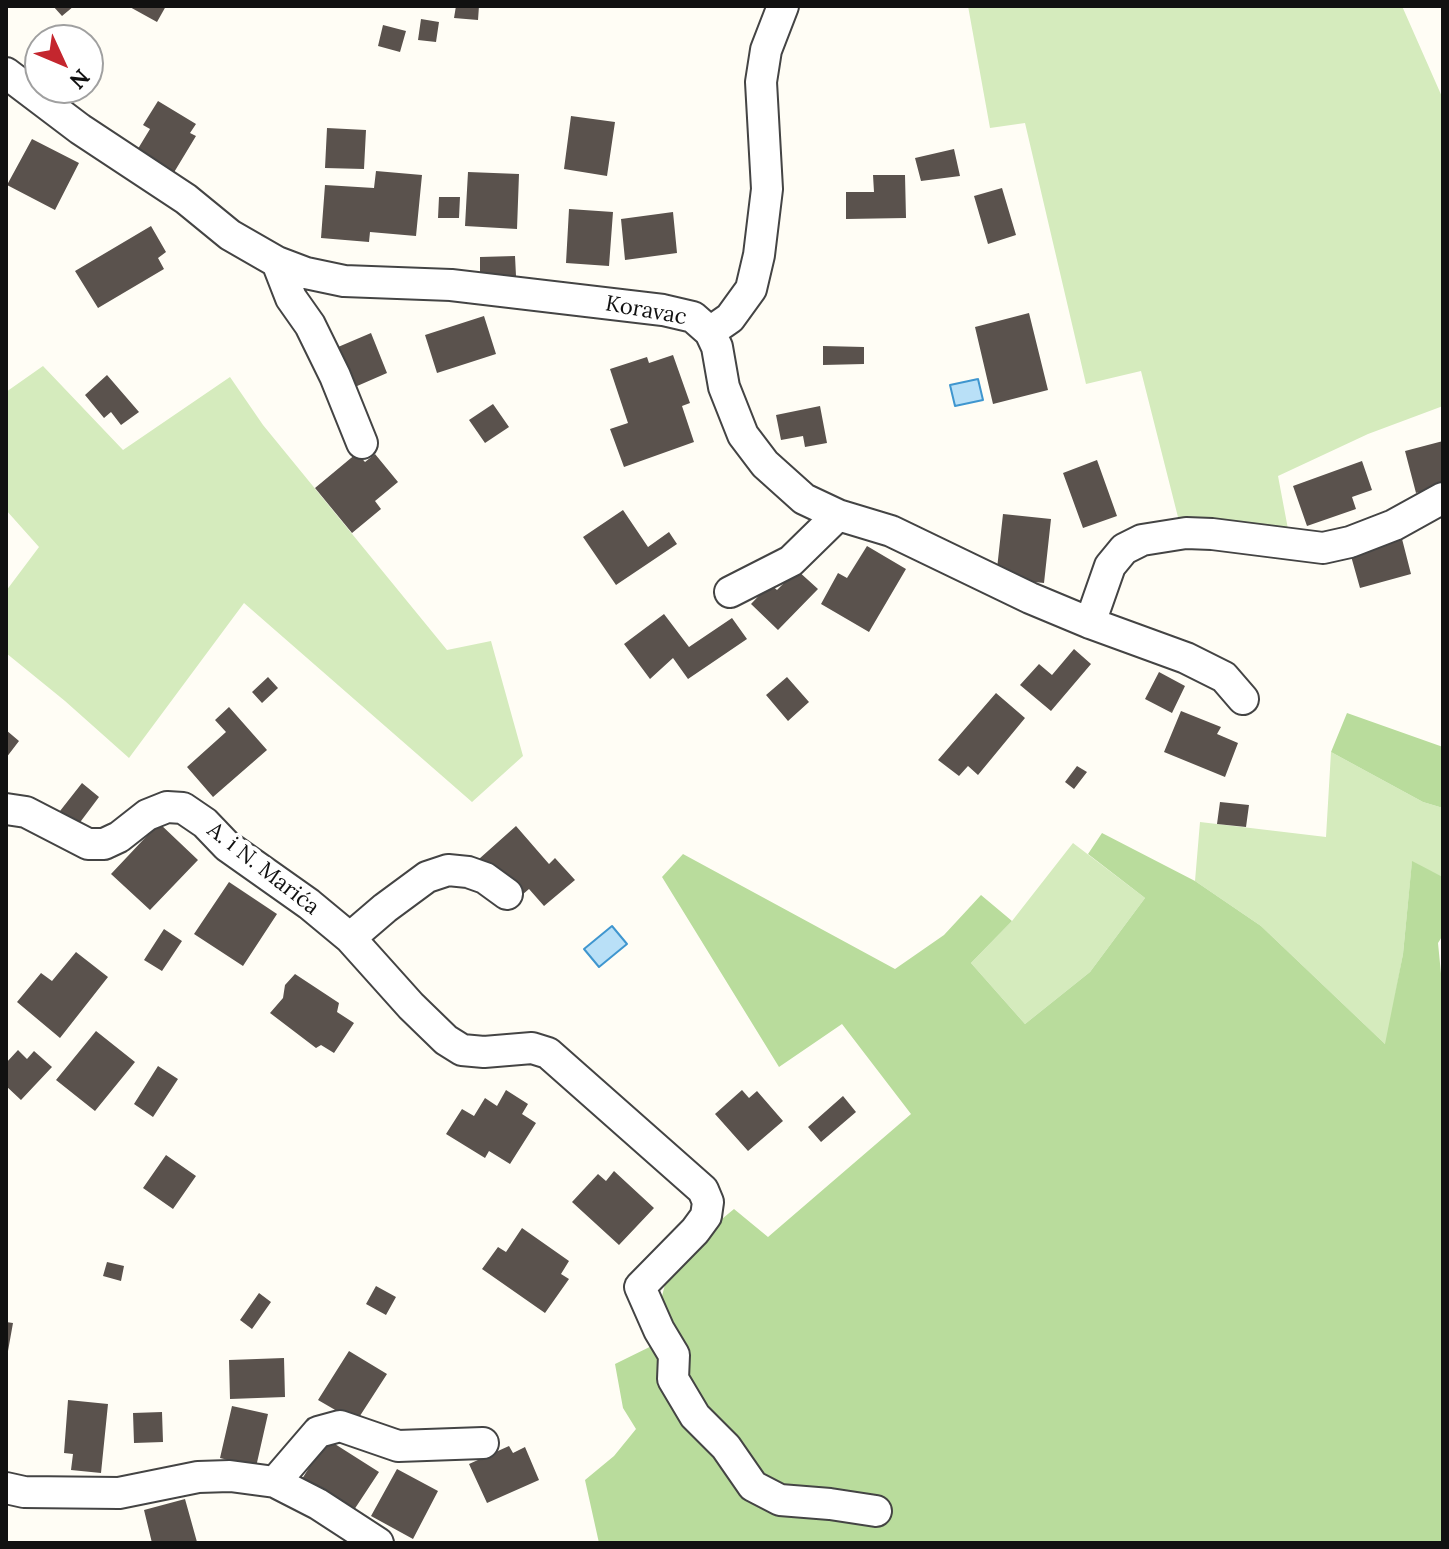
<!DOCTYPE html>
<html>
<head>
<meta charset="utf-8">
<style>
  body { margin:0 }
  #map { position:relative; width:1449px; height:1549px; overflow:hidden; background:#fffdf5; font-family:Lora,serif }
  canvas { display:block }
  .frame { position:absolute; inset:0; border:8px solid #111; pointer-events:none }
  .north { position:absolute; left:24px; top:24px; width:80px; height:80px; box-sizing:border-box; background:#fff; border:2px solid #a0a0a0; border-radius:50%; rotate:134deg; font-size:22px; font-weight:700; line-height:32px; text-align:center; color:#111 }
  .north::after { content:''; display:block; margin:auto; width:28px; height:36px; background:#c4262e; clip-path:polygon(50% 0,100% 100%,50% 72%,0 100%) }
</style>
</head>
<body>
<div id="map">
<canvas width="1449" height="1549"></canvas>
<div class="frame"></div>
<div class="north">N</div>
</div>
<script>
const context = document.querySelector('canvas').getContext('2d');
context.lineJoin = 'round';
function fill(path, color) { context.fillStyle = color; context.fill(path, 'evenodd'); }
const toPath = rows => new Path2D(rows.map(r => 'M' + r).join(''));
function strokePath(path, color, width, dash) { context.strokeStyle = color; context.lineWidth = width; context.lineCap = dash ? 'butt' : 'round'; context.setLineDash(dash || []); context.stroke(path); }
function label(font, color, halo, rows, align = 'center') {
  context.font = font + ' Lora,serif'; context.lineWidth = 8; context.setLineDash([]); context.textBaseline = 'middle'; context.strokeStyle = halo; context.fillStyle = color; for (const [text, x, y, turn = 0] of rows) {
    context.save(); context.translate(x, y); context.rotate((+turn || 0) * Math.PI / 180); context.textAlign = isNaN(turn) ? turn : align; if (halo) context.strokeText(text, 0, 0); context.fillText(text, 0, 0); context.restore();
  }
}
const green = toPath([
  [968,6,1402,6,1443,99,1443,406,1368,434,1278,476,1291,545,1181,529,1141,371,1086,384,1025,123,990,128],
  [43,366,123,450,230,377,263,425,447,650,491,641,523,756,472,802,244,603,129,758,65,701,6,653,6,591,39,547,6,510,6,392],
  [1331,752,1423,802,1443,808,1443,877,1412,862,1403,954,1386,1045,1261,926,1195,881,1200,822,1326,837],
  [1073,843,1145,898,1090,972,1025,1024,971,963,1012,921]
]);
const forest = toPath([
  [1347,713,1443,747,1443,808,1423,802,1331,752],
  [1102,833,1195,881,1261,926,1385,1044,1403,954,1412,861,1443,877,1443,935,1438,943,1443,994,1443,1543,599,1543,585,1480,614,1456,636,1429,623,1408,615,1364,674,1335,660,1304,671,1261,734,1209,768,1237,911,1114,842,1024,779,1067,662,877,683,854,895,969,944,935,981,895,1012,921,971,963,1025,1024,1090,972,1145,898,1088,854]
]);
const water = toPath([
  [978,379,983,400,955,406,950,385,978,379],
  [612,926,627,944,599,967,584,949,612,926]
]);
const building = toPath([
  [53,6,74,6,62,16],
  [128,6,166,6,157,22],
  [456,6,479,6,478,20,454,18],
  [421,19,439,22,436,42,418,40],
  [383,25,406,31,400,52,378,46],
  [158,101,196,124,190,133,196,136,173,174,136,152,150,129,143,125],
  [571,116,615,122,607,176,564,169],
  [327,128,366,130,364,169,325,168],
  [32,139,79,163,55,210,7,185],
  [954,149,960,176,921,181,915,158],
  [376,171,422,175,416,236,370,232,369,242,321,238,325,185,374,188],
  [468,172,519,174,517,229,465,226],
  [873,175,905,175,906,218,846,219,846,192,874,192],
  [1002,188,1016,235,988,244,974,196],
  [439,197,460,197,459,218,438,218],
  [569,209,613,212,609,266,566,263],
  [673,212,677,253,625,260,621,219],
  [151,226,166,252,158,258,164,269,98,308,75,271],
  [515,256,516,276,480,277,480,257],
  [1029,313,1048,390,993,404,975,327],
  [484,316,496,354,437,373,425,335],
  [371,333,387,373,348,390,331,350],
  [823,346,864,347,864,364,823,365],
  [673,355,690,403,682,406,694,442,624,467,610,429,628,423,610,369,647,357,649,363],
  [107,375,139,412,121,425,111,412,104,418,85,395],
  [493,404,509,427,485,443,469,420],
  [820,406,827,443,805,447,803,436,781,440,776,415],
  [1443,441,1443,486,1416,493,1405,451],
  [357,453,365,462,375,454,398,482,375,501,381,509,352,533,315,488],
  [1097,460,1117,516,1083,528,1063,473],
  [1362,461,1372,490,1352,497,1356,509,1307,526,1293,486],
  [623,510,648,547,669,532,677,544,616,585,583,537],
  [1003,514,1051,519,1044,583,996,578],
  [1401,535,1411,574,1360,588,1349,549],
  [867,546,906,569,869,632,821,604,838,573,847,578],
  [797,570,818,589,778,630,751,604,770,584,777,590],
  [664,614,689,647,732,618,747,639,688,679,673,658,650,679,624,644],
  [1074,649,1091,664,1051,711,1020,685,1039,664,1052,675],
  [1159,672,1185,686,1172,713,1145,699],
  [268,677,278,688,262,703,252,692],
  [787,677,809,702,788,721,766,695],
  [996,693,1025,718,978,775,968,766,959,776,938,760],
  [229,707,267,750,213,797,187,767,226,732,215,720],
  [1181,711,1221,727,1217,734,1238,743,1225,777,1164,752],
  [6,730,19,741,6,758],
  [1077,766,1087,772,1074,789,1065,782],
  [82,783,99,797,78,825,60,811],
  [1220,802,1249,805,1246,827,1217,824],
  [159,823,198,860,150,910,111,874],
  [516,826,549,864,555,858,575,880,544,906,529,889,515,901,479,859],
  [229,882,277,914,243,966,194,934],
  [164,929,182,941,162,971,144,960],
  [76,952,108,977,60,1038,17,1002,41,973,52,981],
  [295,974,339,1003,337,1012,354,1023,334,1053,321,1045,316,1048,270,1013,283,998,285,985],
  [96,1031,135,1062,95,1111,56,1080],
  [18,1050,27,1059,34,1051,52,1067,21,1100,6,1086,6,1063],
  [158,1066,178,1079,153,1117,134,1104],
  [506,1090,528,1104,522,1114,536,1123,510,1164,489,1151,485,1158,446,1134,462,1109,474,1116,485,1098,497,1106],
  [742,1090,749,1098,757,1091,783,1121,748,1151,715,1114],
  [843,1096,856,1112,821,1142,808,1127],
  [166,1155,196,1176,173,1209,143,1188],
  [614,1171,654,1208,619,1245,572,1202,598,1174,606,1181],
  [522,1228,569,1261,561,1274,569,1279,545,1313,482,1269,498,1247,506,1252],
  [107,1262,124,1266,121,1281,103,1276],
  [376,1286,396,1297,386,1315,366,1304],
  [259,1293,271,1302,252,1329,240,1320],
  [6,1322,13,1323,8,1351,6,1351],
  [349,1351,387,1374,356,1422,318,1400],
  [284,1358,285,1397,230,1399,229,1360],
  [68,1400,108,1404,101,1473,71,1470,73,1454,64,1453],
  [232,1406,268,1414,256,1467,220,1458],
  [162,1412,163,1442,134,1443,133,1413],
  [327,1439,379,1472,350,1516,328,1495,302,1479],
  [509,1446,513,1453,525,1447,539,1480,487,1503,469,1464],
  [397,1469,438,1491,413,1539,371,1516],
  [185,1499,197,1542,152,1543,144,1510]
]);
const minor = toPath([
  [6,73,80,129,186,199,230,235,277,262,306,273,344,281,451,285,663,310,693,317,710,332,717,347,724,387,743,435,765,464,804,499,838,515,891,531,1030,598,1090,623,1186,658,1224,677,1243,699],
  [277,262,291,298,310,325,335,376,362,443],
  [710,332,730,318,751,289,759,255,767,189,761,82,766,50,783,6],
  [730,592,791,561,838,515],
  [1090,623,1110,566,1124,549,1142,540,1186,533,1212,534,1323,548,1350,542,1394,525,1443,498],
  [6,809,26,812,88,844,104,844,119,837,147,815,167,807,183,808,205,823,227,846,309,904,350,938,385,908,427,877,448,870,468,872,485,878,507,894],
  [350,938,411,1006,446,1040,462,1050,484,1052,532,1048,548,1053,703,1190,708,1202,706,1216,695,1231,640,1287,659,1330,674,1355,673,1379,695,1416,726,1447,753,1486,780,1500,830,1504,876,1511],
  [275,1482,318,1432,340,1426,398,1446,483,1443],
  [6,1488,24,1492,119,1493,198,1477,230,1476,275,1482,318,1504,378,1543]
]);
const streetNames = [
  ["Koravac",646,311,10],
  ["A. i N. Marića",263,869,38]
];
fill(green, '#d5ebbd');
fill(forest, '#b9dc9c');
fill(water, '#b9e0f7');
strokePath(water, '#3f96cf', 2);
fill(building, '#5a524d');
strokePath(minor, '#444', 34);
strokePath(minor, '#fff', 30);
label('22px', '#111', '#fff', streetNames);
</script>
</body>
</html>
